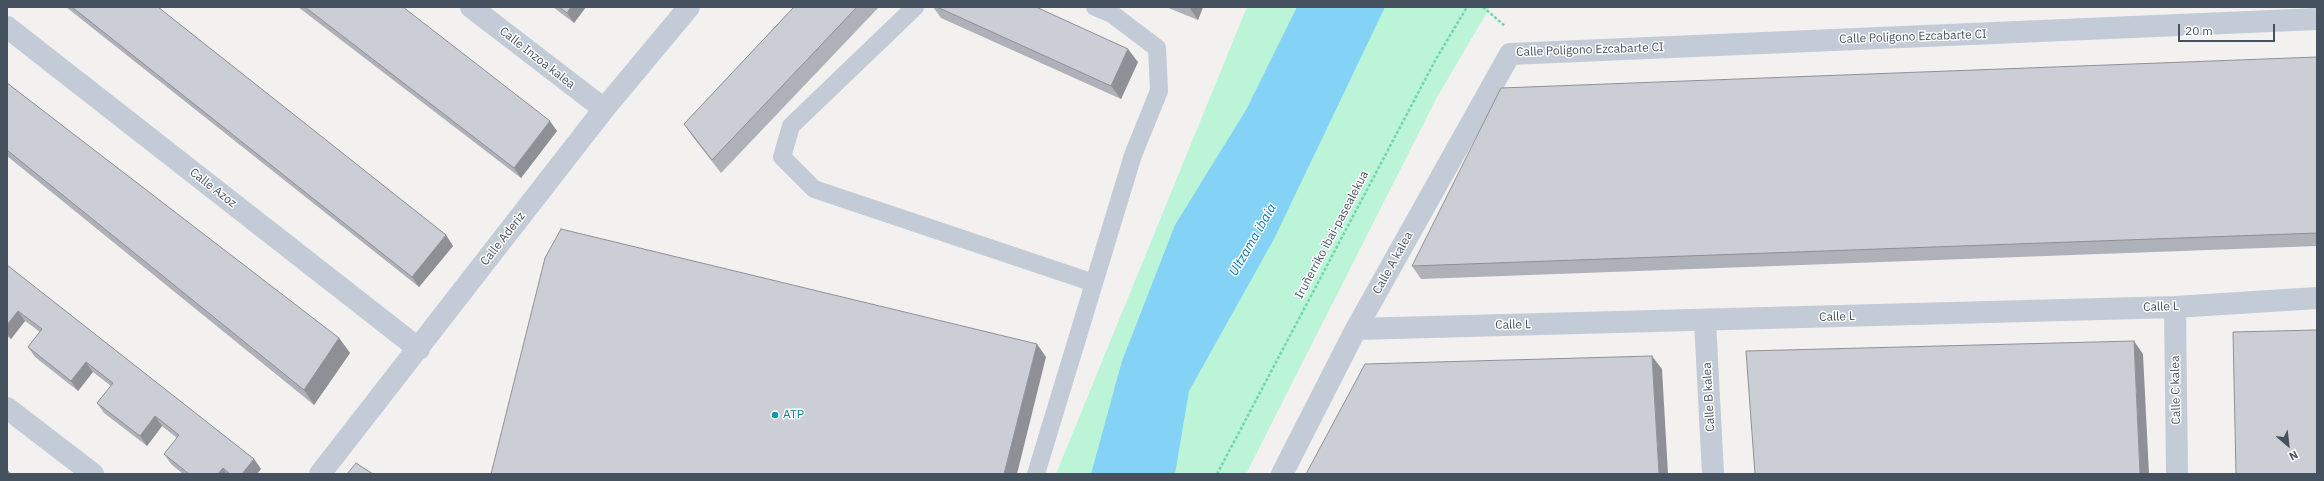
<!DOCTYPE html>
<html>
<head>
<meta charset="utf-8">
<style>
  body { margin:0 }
  #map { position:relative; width:2324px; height:481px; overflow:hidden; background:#f3f0f0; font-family:"IBM Plex Sans",sans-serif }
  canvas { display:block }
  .frame { position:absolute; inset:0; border:8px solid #465160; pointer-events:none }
  .north { position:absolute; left:2268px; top:425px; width:40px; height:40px; -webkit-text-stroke:3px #fff; paint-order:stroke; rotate:152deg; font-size:11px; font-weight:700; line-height:16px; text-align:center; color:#465160 }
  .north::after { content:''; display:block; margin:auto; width:14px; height:18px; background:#465160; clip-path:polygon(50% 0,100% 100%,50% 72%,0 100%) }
  .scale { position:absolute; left:2178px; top:24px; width:97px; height:18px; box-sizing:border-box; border:2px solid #465160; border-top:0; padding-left:5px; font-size:12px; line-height:14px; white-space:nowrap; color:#465160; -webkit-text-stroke:3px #fff; paint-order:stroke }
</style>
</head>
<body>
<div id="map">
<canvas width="2324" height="481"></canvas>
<div class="frame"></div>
<div class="north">N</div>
<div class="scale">20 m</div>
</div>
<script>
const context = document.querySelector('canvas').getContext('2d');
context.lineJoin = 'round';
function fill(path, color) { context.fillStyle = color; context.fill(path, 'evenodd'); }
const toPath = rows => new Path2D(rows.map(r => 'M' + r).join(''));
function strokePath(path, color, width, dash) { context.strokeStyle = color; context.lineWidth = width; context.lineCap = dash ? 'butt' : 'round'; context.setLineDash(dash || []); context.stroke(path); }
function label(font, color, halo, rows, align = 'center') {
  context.font = font + ' "IBM Plex Sans",sans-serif'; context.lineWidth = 3; context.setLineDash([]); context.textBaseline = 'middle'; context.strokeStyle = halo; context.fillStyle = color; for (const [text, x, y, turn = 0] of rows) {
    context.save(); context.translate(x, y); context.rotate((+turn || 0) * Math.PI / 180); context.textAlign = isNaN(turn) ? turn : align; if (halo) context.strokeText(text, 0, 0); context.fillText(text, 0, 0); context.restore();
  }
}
const green = toPath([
  [1247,7,1490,7,1436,99,1246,474,1056,474]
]);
const water = toPath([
  [1297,7,1385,7,1274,239,1189,391,1175,474,1091,474,1122,361,1175,225,1246,110]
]);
const path = toPath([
  [1483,7,1505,26],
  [1217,474,1436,59,1467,7]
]);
const service = toPath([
  [915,7,791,126,782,157,814,189,1094,283],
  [1036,474,1133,155,1159,91,1157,48,1112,14,1095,7]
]);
const minor = toPath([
  [471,7,604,109],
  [7,27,419,349],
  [2175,307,2177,474],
  [1705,321,1713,474],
  [1356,329,2175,307,2317,298],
  [7,408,93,474],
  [320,474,604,109,689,7],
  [1282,474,1356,329,1510,54,2317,19]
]);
const wall = toPath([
  [66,7,158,7,446,235,453,246,419,287],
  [298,7,403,7,557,131,521,178],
  [553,7,586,7,574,23],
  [794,7,879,7,721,173,693,137,684,124],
  [933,7,1036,7,1138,62,1121,99,941,18],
  [1166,7,1203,7,1198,20],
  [2317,57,2317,246,1421,279,1412,266],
  [7,83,339,338,350,353,314,405,7,156],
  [7,265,254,459,261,469,257,474,183,474,171,464,164,454,177,438,162,426,147,446,104,413,97,403,111,386,93,372,78,391,35,357,28,347,40,332,25,321,11,339,7,336]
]);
const shadedWall = toPath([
  [571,7,586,7,574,23,567,13],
  [1189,7,1203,7,1198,20],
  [1128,49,1138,62,1121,99,1111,86],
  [550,121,557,131,521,178,514,168],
  [446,235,453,246,419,287,412,277],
  [18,311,25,321,11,339,7,333,7,325],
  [339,338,350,353,314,405,304,390],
  [2134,341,2143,354,2149,474,2140,474],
  [1037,344,1046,357,1017,474,1004,474],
  [1652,356,1662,369,1668,474,1659,474],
  [86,362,93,372,78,391,71,381],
  [155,416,162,426,147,446,140,436],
  [254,459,261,469,257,474,242,474],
  [223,468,227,474,218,474],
  [7,469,11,474,7,474]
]);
const building = toPath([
  [72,7,158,7,446,235,412,277,72,7],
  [305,7,403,7,550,121,514,168,305,7],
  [559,7,571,7,567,13,559,7],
  [794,7,857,7,712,160,684,124,794,7],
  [937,7,1036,7,1128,49,1111,86,937,7],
  [2317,57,2317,233,1412,266,1501,88,2317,57],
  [7,83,339,338,304,390,7,150,7,83],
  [561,229,1037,344,1004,474,491,474,545,258,561,229],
  [7,265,254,459,242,474,230,474,223,468,218,474,189,474,164,454,179,435,155,416,140,436,97,403,113,383,86,362,71,381,28,347,42,329,18,311,7,325,7,265],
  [2317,330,2317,474,2236,474,2233,332,2317,330],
  [2134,341,2140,474,1755,474,1746,351,2134,341],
  [1652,356,1659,474,1306,474,1365,364,1652,356],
  [356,463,373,474,347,474,356,463]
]);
const markers = [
  [775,415,4,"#0f9aa8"]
];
const streetNames = [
  ["Calle Polígono Ezcabarte CI",1913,37,-2],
  ["Calle Polígono Ezcabarte CI",1590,50,-2],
  ["Calle Inzoa kalea",537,58,38],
  ["Calle Azoz",213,188,38],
  ["Iruñerriko ibai-pasealekua",1332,235,-62],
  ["Calle Aderiz",503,239,-52],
  ["Calle A kalea",1393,263,-61],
  ["Calle L",2161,307,-2],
  ["Calle L",1837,317,-2],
  ["Calle L",1513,325,-1],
  ["Calle C kalea",2176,390,-91],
  ["Calle B kalea",1709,397,-93]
];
const cultureNames = [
  ["ATP",783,415]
];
const waterNames = [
  ["Ultzama ibaia",1253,240,-60]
];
fill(green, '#bbf4d7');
fill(water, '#84d2f5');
strokePath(path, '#6fd6ad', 2.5, [3, 2]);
strokePath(service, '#c2cbd6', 18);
strokePath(minor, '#c2cbd6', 22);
fill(wall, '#afb1b8');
fill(shadedWall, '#8f9096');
fill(building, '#ccced6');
strokePath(building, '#8f9096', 1);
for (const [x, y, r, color] of markers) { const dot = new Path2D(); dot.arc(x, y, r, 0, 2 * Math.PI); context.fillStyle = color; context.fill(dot); strokePath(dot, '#fff', 1.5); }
label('12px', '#465160', '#fff', streetNames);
label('12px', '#0d838f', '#fff', cultureNames, 'left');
label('italic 13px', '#017ab1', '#fff', waterNames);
</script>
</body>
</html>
